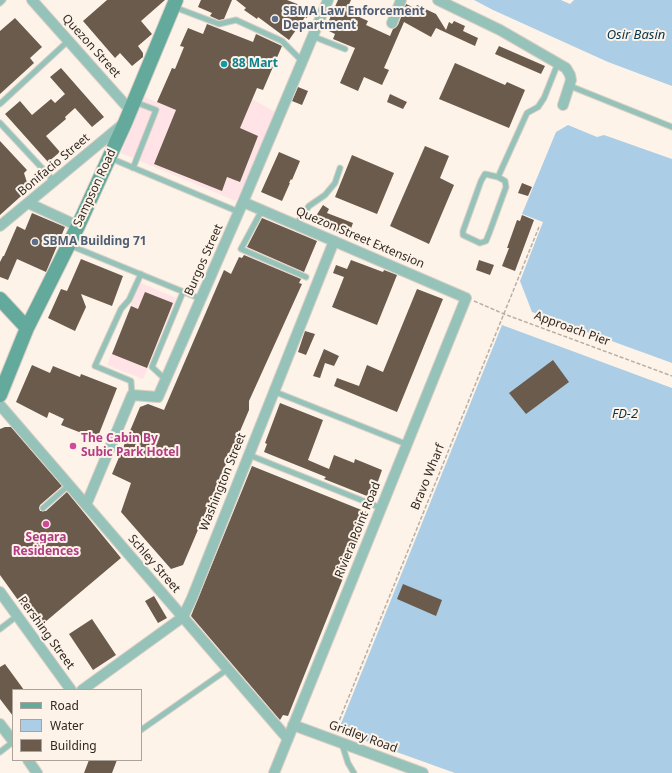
<!DOCTYPE html>
<html>
<head>
<meta charset="utf-8">
<style>
  body { margin:0 }
  #map { position:relative; width:672px; height:773px; overflow:hidden; background:#fef3e8; font-family:"Noto Sans",sans-serif }
  canvas { display:block }
  .legend { position:absolute; left:12px; top:689px; width:130px; height:72px; box-sizing:border-box; background:#fef3e8; border:1px solid #aca299; margin:0; padding:5px 7px; list-style:none; font-size:12px; color:#302922 }
  .legend li { display:flex; align-items:center; gap:8px; height:20px }
  .legend b { width:20px; border:1px solid #aca299 }
</style>
</head>
<body>
<div id="map">
<canvas width="672" height="773"></canvas>
<ul class="legend">
<li><b style="height:5px;background:#63aa9c"></b>Road</li>
<li><b style="height:11px;background:#abcee6"></b>Water</li>
<li><b style="height:11px;background:#6b5b4c"></b>Building</li>
</ul>
</div>
<script>
const context = document.querySelector('canvas').getContext('2d');
context.lineJoin = 'round';
function fill(path, color) { context.fillStyle = color; context.fill(path, 'evenodd'); }
const toPath = rows => new Path2D(rows.map(r => 'M' + r).join(''));
function strokePath(path, color, width, dash) { context.strokeStyle = color; context.lineWidth = width; context.lineCap = dash ? 'butt' : 'round'; context.setLineDash(dash || []); context.stroke(path); }
function label(font, color, halo, rows, align = 'center') {
  context.font = font + ' "Noto Sans",sans-serif'; context.lineWidth = 4; context.setLineDash([]); context.textBaseline = 'middle'; context.strokeStyle = halo; context.fillStyle = color; for (const [text, x, y, turn = 0] of rows) {
    context.save(); context.translate(x, y); context.rotate((+turn || 0) * Math.PI / 180); context.textAlign = isNaN(turn) ? turn : align; if (halo) context.strokeText(text, 0, 0); context.fillText(text, 0, 0); context.restore();
  }
}
const commercial = toPath([
  [144,97,176,110,252,99,277,113,236,201,121,153],
  [141,283,176,298,143,379,107,365,139,286]
]);
const water = toPath([
  [474,0,561,0,570,4,574,0,672,0,672,86,608,62,493,10],
  [568,125,597,137,604,135,672,159,672,363,532,312,520,281,543,222,522,214,556,132],
  [502,325,672,388,672,773,455,773,338,731]
]);
const building = toPath([
  [107,0,165,0,141,21,152,34,138,46,143,53,143,57,132,66,120,53,115,58,83,21],
  [201,0,232,0,224,19,219,20,210,16,212,13,198,7],
  [236,0,287,0,310,9,307,18,305,17,289,40,258,17,257,19,244,10,246,8],
  [338,0,351,0,346,11,368,21,366,25,390,36,393,29,398,25,406,4,415,8,417,5,436,14,446,30,449,22,452,24,454,21,465,26,463,31,478,38,475,46,436,28,431,37,404,22,384,68,389,70,382,85,364,77,358,91,340,83,355,48,333,39,335,34,325,29],
  [15,18,42,47,30,58,34,63,0,94,0,31],
  [207,24,253,42,256,34,282,46,263,90,257,88,240,128,258,136,240,182,227,177,222,191,154,164,176,110,157,102,172,68,175,69,184,47,180,46,188,28,203,34],
  [499,46,545,66,541,74,495,54],
  [455,63,505,85,507,82,525,90,509,128,439,99],
  [61,68,104,117,92,127,75,108,65,117,66,119,46,136,60,152,48,162,5,114,20,101,32,115,51,99,55,103,65,94,50,77],
  [298,87,308,91,302,105,292,101],
  [390,94,407,102,403,109,387,102],
  [0,141,27,170,24,173,29,189,0,215],
  [425,146,449,156,440,178,454,185,429,244,390,226],
  [279,152,300,161,292,180,291,179,289,183,290,183,282,201,261,192],
  [352,155,394,173,377,214,335,197],
  [522,183,532,187,528,196,518,193],
  [323,205,329,209,327,213,353,223,348,236,327,228,314,219],
  [32,213,65,227,46,272,17,259,8,280,0,277,0,262,3,256,4,256,17,226,25,230],
  [522,215,534,220,515,271,502,266,509,248,507,248,517,220,520,221],
  [262,218,317,241,304,272,247,247],
  [244,255,301,279,299,283,302,284,249,401,249,410,183,565,171,569,121,512,131,483,112,474,140,407,148,404,164,410,224,270,231,274,239,257,242,258],
  [81,259,123,276,112,306,81,294,86,307,75,331,48,318,61,289,67,291],
  [351,260,383,272,384,270,397,275,377,325,332,307,344,277,333,273,336,265,347,269],
  [479,260,494,265,490,275,476,270],
  [417,289,443,299,397,412,334,386,337,378,359,386,367,365,383,372],
  [145,292,173,303,147,368,112,354,131,306,138,309],
  [305,331,315,334,306,355,298,352],
  [324,349,339,356,334,366,325,363,320,378,313,376],
  [553,360,569,382,526,414,509,393],
  [32,365,50,373,53,366,80,377,81,374,117,388,97,439,61,425,64,419,49,412,47,418,16,402],
  [280,403,323,420,308,460,329,469,334,455,354,463,355,459,382,470,372,498,324,479,326,477,264,452,267,444,265,443],
  [5,427,11,427,62,486,40,505,39,508,40,511,46,511,67,492,121,558,38,628,0,575,0,429],
  [252,466,369,513,288,716,283,715,280,720,191,616],
  [403,584,442,600,436,616,397,599],
  [154,596,167,618,158,623,145,601],
  [92,619,116,655,93,670,69,634],
  [5,664,24,690,13,690,13,716,0,699,0,667],
  [89,760,117,760,112,773,84,773]
]);
const path = toPath([
  [474,301,504,314,672,376],
  [335,731,539,227]
]);
const service = toPath([
  [0,3,3,0],
  [174,7,219,24,236,20,282,41,301,60],
  [312,36,345,49],
  [570,86,672,127],
  [0,104,68,41],
  [0,123,54,181],
  [110,158,239,212],
  [133,168,156,110,135,102],
  [498,177,505,181,506,187,490,231,486,241,480,243,463,235,463,231,481,181,485,174,498,177,527,113,538,107,544,98,558,63],
  [262,210,241,249,306,277],
  [296,225,309,206,325,195,335,183,340,168],
  [69,245,201,299],
  [166,380,152,367,183,292],
  [273,391,406,444],
  [132,395,131,381,95,366,121,309,129,300,141,274],
  [249,455,381,508],
  [43,508,69,485],
  [0,629,17,616],
  [141,730,228,669],
  [342,744,348,763,354,773],
  [0,752,13,742]
]);
const minor = toPath([
  [32,0,130,110],
  [438,0,500,30,566,68,570,75,571,80,563,105],
  [392,23,401,0],
  [243,202,466,298,274,773],
  [28,203,78,226],
  [0,226,123,124],
  [0,405,288,739],
  [86,505,132,395,158,397,243,202,328,0],
  [0,592,71,690],
  [82,690,183,617,192,598,334,241],
  [0,724,13,741],
  [293,725,423,773],
  [28,760,37,773]
]);
const secondary = toPath([
  [0,299,27,328],
  [0,395,27,328,78,226,125,123,176,0]
]);
const markers = [
  [275,19,4,"#5c6f8a"],
  [224,64,4,"#0f9aa8"],
  [35,242,4,"#5c6f8a"],
  [73,446,4,"#d1479c"],
  [46,524,4,"#d1479c"]
];
const serviceNames = [
  ["SBMA Law Enforcement",283,12],
  ["Department",283,26],
  ["SBMA Building 71",43,242]
];
const streetNames = [
  ["Quezon Street",91,46,48],
  ["Bonifacio Street",54,165,-40],
  ["Sampson Road",95,188,-65],
  ["Quezon Street Extension",360,238,23],
  ["Burgos Street",204,260,-66],
  ["Approach Pier",572,329,20],
  ["Bravo Wharf",428,477,-68],
  ["Washington Street",223,482,-68],
  ["Riviera Point Road",358,530,-68],
  ["Schley Street",154,564,49],
  ["Pershing Street",46,633,54],
  ["Gridley Road",363,737,20]
];
const cultureNames = [
  ["88 Mart",232,64]
];
const hotelNames = [
  ["The Cabin By",81,439],
  ["Subic Park Hotel",81,453],
  ["Segara",46,538,"center"],
  ["Residences",46,552,"center"]
];
const waterNames = [
  ["Osir Basin",636,35],
  ["FD-2",625,414]
];
fill(commercial, '#ffe3e6');
fill(water, '#abcee6');
fill(building, '#6b5b4c');
strokePath(service, '#d9cfc4', 7);
strokePath(minor, '#d9cfc4', 12);
strokePath(secondary, '#d9cfc4', 16);
strokePath(path, '#b8afa5', 1.5, [4, 2]);
strokePath(service, '#96c3b9', 5);
strokePath(minor, '#96c3b9', 10);
strokePath(secondary, '#63aa9c', 14);
for (const [x, y, r, color] of markers) { const dot = new Path2D(); dot.arc(x, y, r, 0, 2 * Math.PI); context.fillStyle = color; context.fill(dot); strokePath(dot, '#fef3e8', 1.5); }
label('bold 12px', '#4e5e75', '#fef3e8', serviceNames, 'left');
label('12px', '#302922', '#fef3e8', streetNames);
label('bold 12px', '#0d838f', '#fef3e8', cultureNames, 'left');
label('bold 12px', '#b23c85', '#fef3e8', hotelNames, 'left');
label('italic 13px', '#05354d', '#fef3e8', waterNames);
</script>
</body>
</html>
